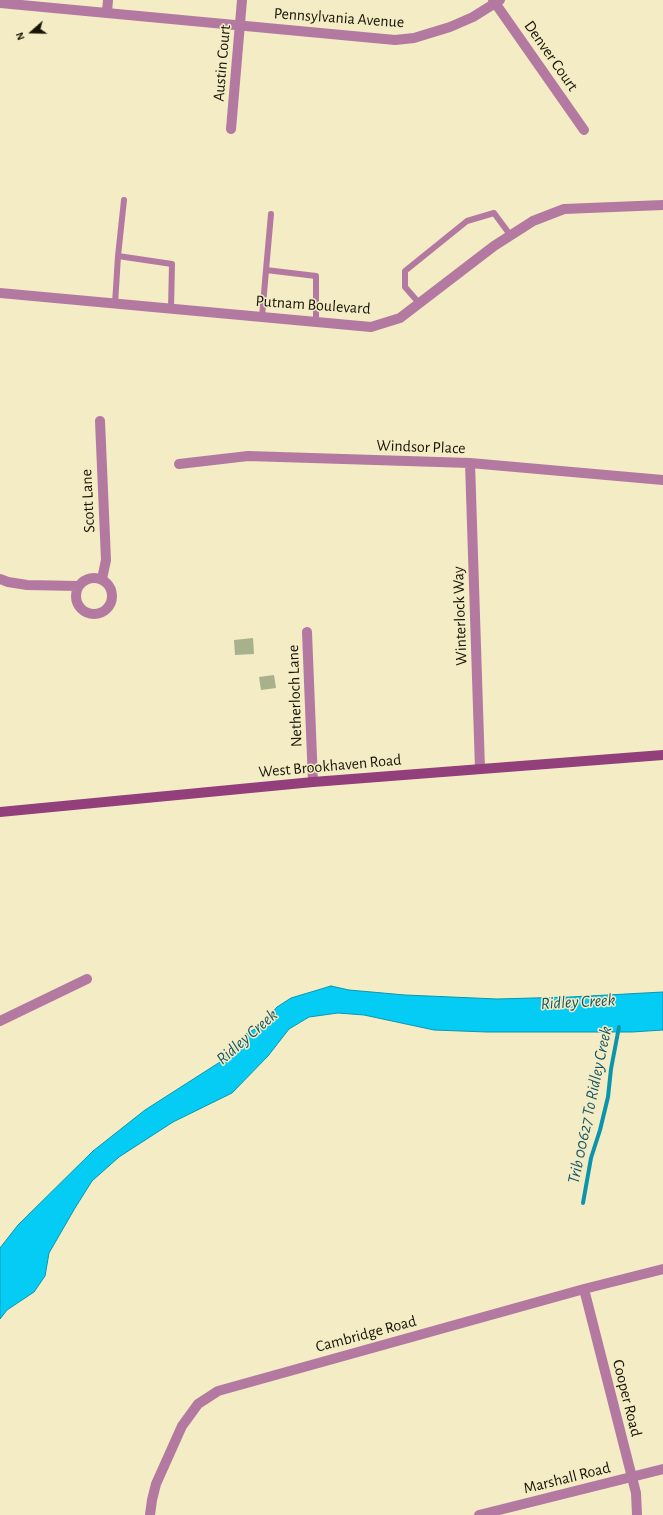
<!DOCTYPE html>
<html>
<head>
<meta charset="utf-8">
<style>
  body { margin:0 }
  #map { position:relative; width:663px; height:1515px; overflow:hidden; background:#f3ecc5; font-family:"Alegreya Sans",sans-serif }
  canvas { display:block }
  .north { position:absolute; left:12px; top:12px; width:40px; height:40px; -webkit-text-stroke:3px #f3ecc5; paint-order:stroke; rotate:250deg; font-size:11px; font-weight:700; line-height:16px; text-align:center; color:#181507 }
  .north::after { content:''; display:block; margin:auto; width:14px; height:18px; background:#181507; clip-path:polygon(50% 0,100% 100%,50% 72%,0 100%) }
</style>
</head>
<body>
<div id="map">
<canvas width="663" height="1515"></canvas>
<div class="north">N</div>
</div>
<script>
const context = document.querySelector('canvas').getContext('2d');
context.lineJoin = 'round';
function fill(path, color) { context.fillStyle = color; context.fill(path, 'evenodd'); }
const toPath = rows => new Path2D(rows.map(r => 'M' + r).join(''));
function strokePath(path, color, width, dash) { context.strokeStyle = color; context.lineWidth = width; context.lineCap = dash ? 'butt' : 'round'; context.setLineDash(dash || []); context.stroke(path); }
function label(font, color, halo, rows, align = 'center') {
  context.font = font + ' "Alegreya Sans",sans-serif'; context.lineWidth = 3; context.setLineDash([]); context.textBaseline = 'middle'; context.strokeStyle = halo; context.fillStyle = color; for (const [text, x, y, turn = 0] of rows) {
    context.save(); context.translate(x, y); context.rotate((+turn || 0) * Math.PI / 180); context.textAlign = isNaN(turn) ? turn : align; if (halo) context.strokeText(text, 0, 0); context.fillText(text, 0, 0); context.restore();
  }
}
const water = toPath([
  [331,986,349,990,405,995,497,999,570,997,663,992,663,1030,632,1032,487,1032,434,1030,364,1015,338,1013,309,1017,289,1029,268,1056,232,1093,173,1122,119,1157,92,1181,75,1208,49,1253,45,1276,34,1292,7,1310,0,1319,0,1248,18,1225,93,1151,145,1110,220,1062,246,1034,260,1026,277,1007,291,998,331,986]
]);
const stream = toPath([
  [583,1203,591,1158,600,1130,608,1097,611,1069,619,1027]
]);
const building = toPath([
  [253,638,254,654,235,655,234,640],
  [274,675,276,688,261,690,259,677]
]);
const lane = toPath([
  [118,256,124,200],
  [266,270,271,214],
  [419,303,405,287,405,271,467,221,494,213,511,236],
  [115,304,118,256,172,264,171,309],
  [262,317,266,270,316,276,316,322]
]);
const street = toPath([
  [493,0,584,130],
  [0,3,395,40,414,38,450,27,473,17,500,0],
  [107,12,108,0],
  [231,129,242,0],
  [0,293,371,327,400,318,494,246,533,221,564,209,663,205],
  [100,421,106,560,102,579],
  [470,463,480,769],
  [179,464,248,456,470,463,663,480],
  '76 596a18 18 0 1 1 36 0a18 18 0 1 1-36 0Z',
  [0,579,8,582,27,585,78,586],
  [307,632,313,782],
  [0,1021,87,979],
  [584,1289,636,1493,637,1515],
  [150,1515,152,1500,156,1484,182,1426,198,1404,218,1391,584,1289,663,1269],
  [479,1515,663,1469]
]);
const secondary = toPath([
  [0,812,313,782,663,755]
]);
const streetNames = [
  ["Pennsylvania Avenue",339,18,4],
  ["Denver Court",551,56,55],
  ["Austin Court",222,63,-85],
  ["Putnam Boulevard",313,305,4],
  ["Windsor Place",421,447,2],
  ["Scott Lane",88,501,-93],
  ["Winterlock Way",460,616,-92],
  ["Netherloch Lane",295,696,-92],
  ["West Brookhaven Road",330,766,-5],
  ["Cambridge Road",366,1334,-15],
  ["Cooper Road",627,1398,76],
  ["Marshall Road",567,1478,-14]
];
const waterNames = [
  ["Ridley Creek",578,1002,-3],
  ["Ridley Creek",247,1037,-41],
  ["Trib 00627 To Ridley Creek",590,1105,-78]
];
fill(water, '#05ccf4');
strokePath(water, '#0b95ad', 1);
strokePath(stream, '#0b95ad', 4);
fill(building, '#a7b18c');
strokePath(lane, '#b379a1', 6);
strokePath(street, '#b379a1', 10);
strokePath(secondary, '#933f7c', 10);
label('16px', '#181507', '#f3ecc5', streetNames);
label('italic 17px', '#135566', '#f3ecc5', waterNames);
</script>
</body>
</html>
